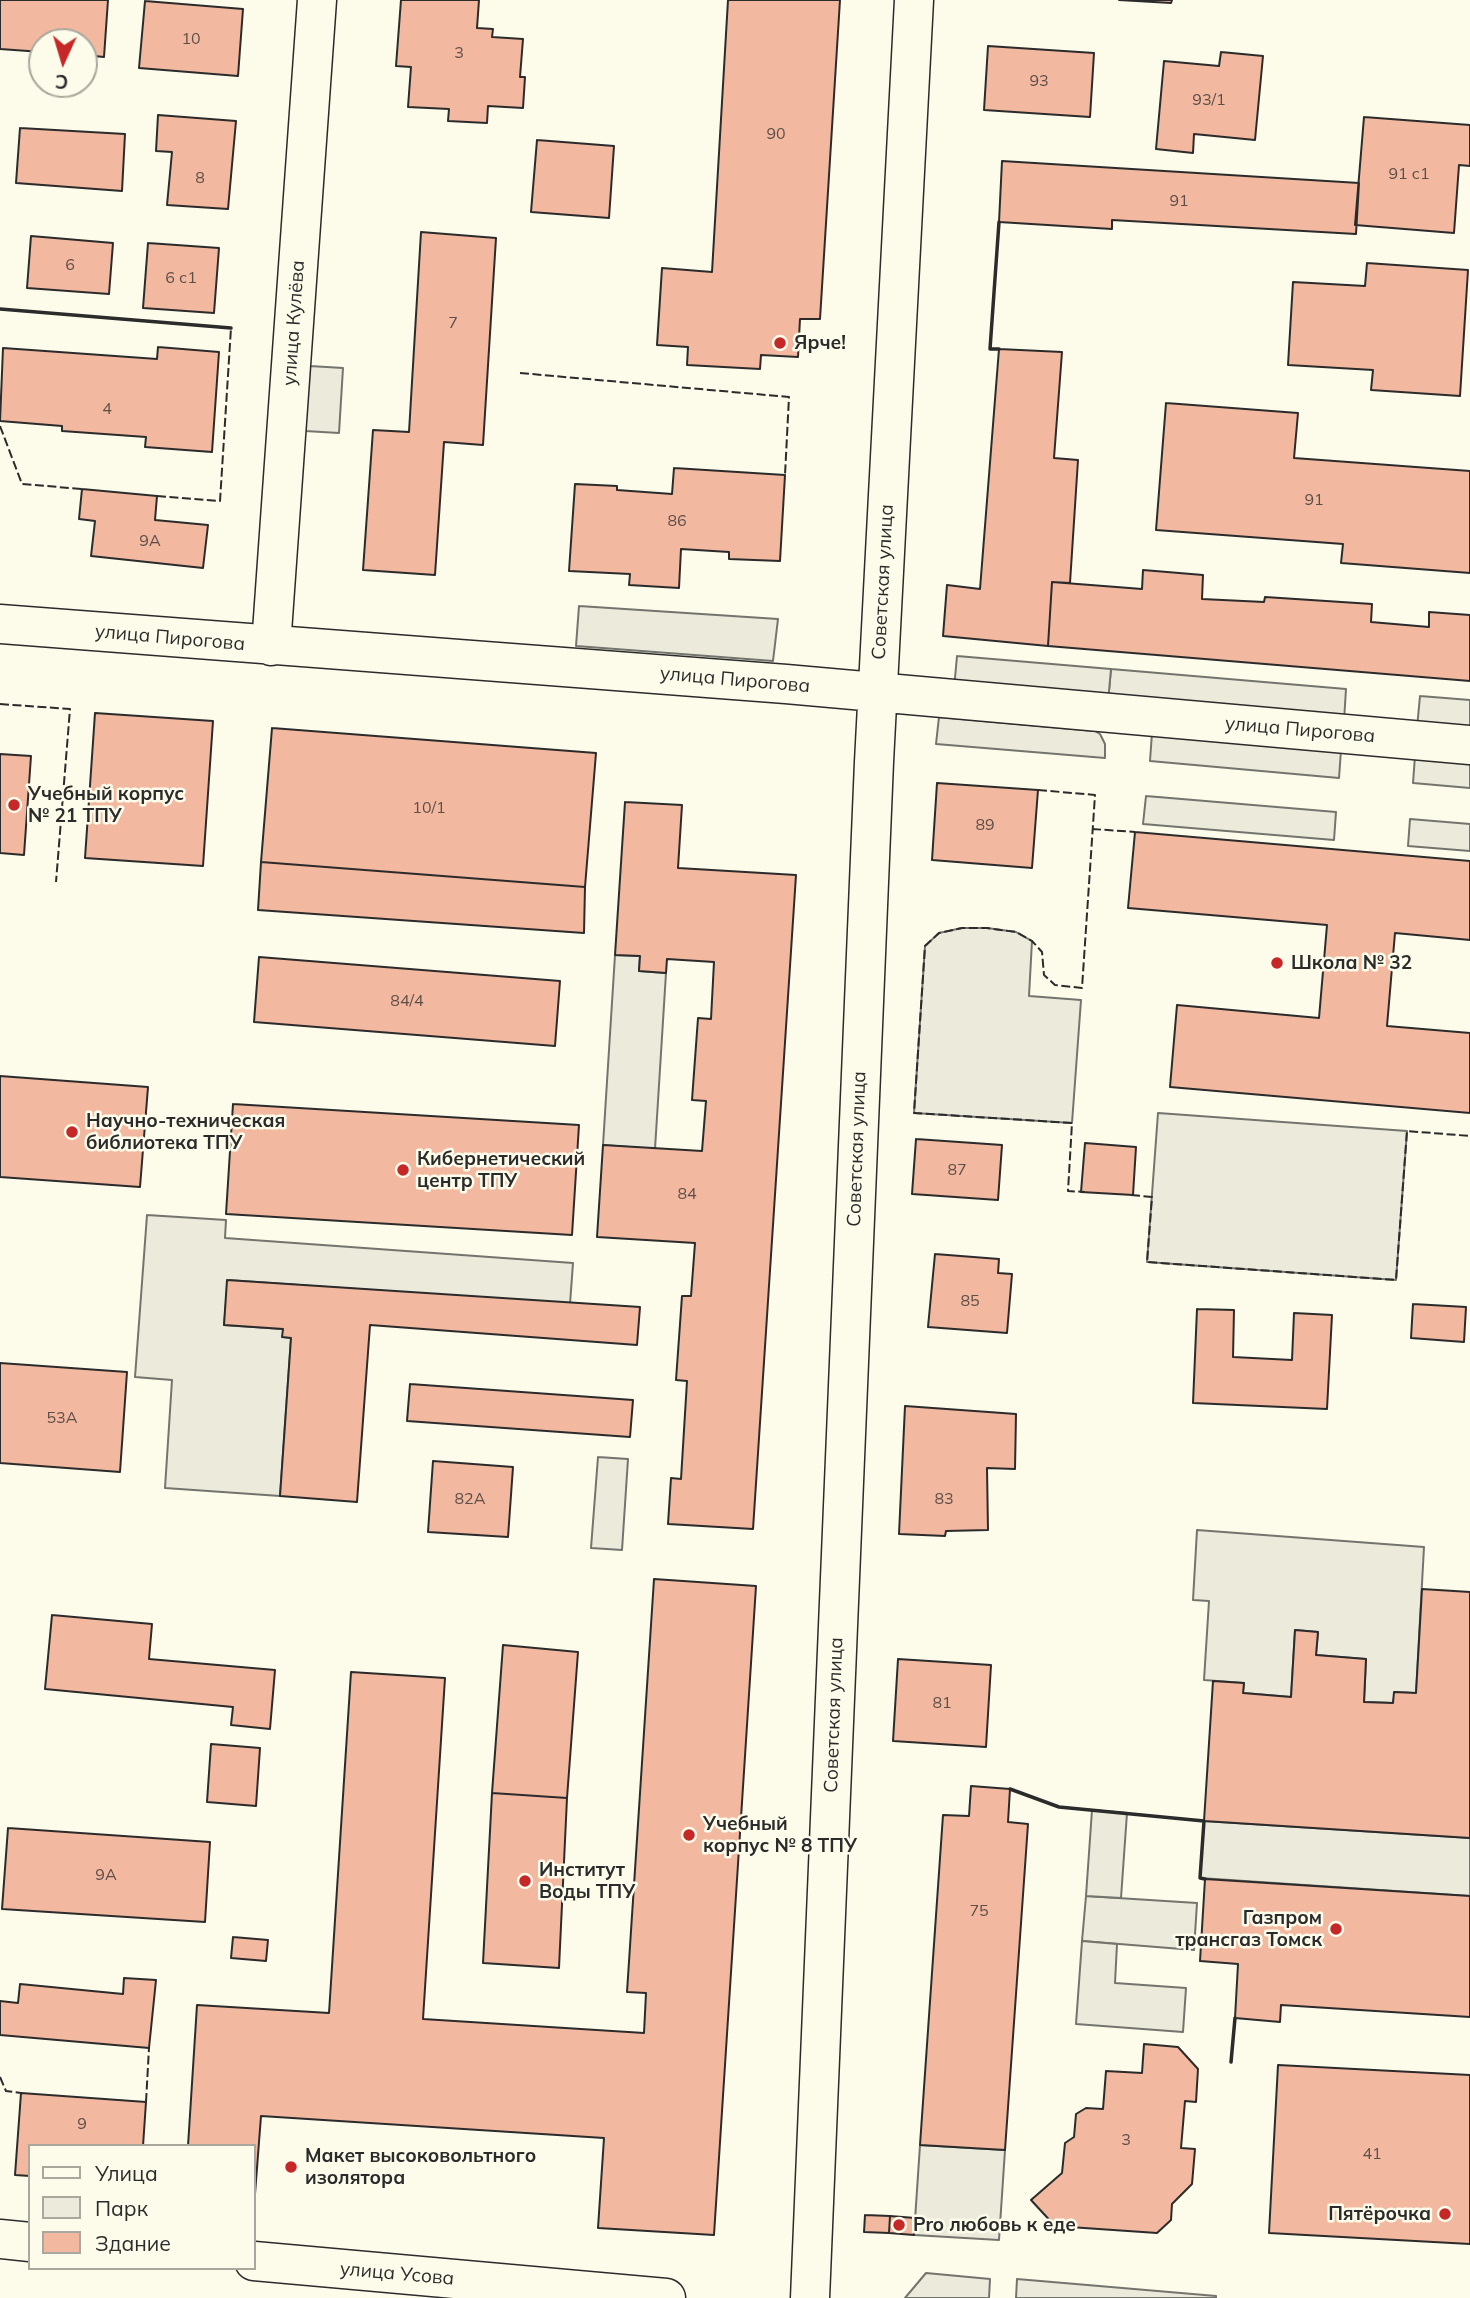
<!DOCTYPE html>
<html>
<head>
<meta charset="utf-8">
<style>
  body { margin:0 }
  #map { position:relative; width:1470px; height:2298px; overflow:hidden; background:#fdfbea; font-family:Mulish,sans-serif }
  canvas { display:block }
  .legend { position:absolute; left:28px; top:2144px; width:228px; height:126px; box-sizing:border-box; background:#fdfbea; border:2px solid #a9a89e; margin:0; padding:9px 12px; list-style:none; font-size:21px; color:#2b2b2b }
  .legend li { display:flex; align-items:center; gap:14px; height:35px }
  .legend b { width:35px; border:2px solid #a9a89e }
  .north { position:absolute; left:28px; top:28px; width:70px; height:70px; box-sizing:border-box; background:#fdfbea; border:2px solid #a9a89e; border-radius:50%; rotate:184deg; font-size:19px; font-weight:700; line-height:28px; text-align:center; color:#2b2b2b }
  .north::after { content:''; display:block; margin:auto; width:24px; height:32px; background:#c62828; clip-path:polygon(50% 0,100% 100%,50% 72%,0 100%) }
</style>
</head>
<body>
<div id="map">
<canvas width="1470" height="2298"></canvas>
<ul class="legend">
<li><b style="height:9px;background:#fdfbea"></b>Улица</li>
<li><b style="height:19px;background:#ecebdb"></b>Парк</li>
<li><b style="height:19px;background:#f2b8a0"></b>Здание</li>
</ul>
<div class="north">С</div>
</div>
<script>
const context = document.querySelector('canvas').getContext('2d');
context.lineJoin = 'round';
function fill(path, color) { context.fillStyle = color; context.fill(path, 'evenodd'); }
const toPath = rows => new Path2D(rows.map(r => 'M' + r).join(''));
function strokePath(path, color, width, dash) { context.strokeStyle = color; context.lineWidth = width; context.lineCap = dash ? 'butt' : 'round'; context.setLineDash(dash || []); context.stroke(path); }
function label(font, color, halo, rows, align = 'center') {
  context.font = font + ' Mulish,sans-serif'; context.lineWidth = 5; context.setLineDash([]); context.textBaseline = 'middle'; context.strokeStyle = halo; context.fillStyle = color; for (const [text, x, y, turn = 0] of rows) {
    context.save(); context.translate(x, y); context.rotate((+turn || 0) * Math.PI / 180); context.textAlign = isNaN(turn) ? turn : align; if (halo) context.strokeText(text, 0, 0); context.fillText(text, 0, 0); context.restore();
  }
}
const green = toPath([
  [1111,669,1346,689,1344,721,1108,702,1111,669],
  [1420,696,1470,700,1470,732,1417,728,1420,696],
  [939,717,1095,731,1100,734,1105,744,1105,758,936,744,939,717],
  [1152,733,1341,750,1339,778,1150,761,1152,733],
  [1415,756,1470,761,1470,788,1413,783,1415,756],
  [1146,796,1336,812,1334,840,1143,824,1146,796],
  [1410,819,1470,824,1470,851,1408,846,1410,819],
  [962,928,987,928,1016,932,1032,941,1029,996,1081,1000,1072,1123,914,1113,925,946,939,933,962,928],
  [1158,1113,1407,1131,1396,1280,1147,1262,1158,1113],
  [1086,1896,1197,1903,1194,1950,1082,1941,1086,1896]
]);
const parking = toPath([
  [310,366,343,368,339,433,305,431,310,366],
  [579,606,778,619,773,661,576,646,579,606],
  [957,656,1111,669,1108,702,954,689,957,656],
  [615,955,640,956,639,971,666,973,655,1149,603,1145,615,955],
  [147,1215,226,1220,225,1238,573,1263,570,1304,228,1280,224,1325,283,1329,283,1337,291,1338,280,1496,165,1488,172,1380,135,1377,147,1215],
  [598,1457,628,1459,622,1550,591,1548,598,1457],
  [1197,1530,1424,1547,1416,1693,1395,1692,1393,1703,1364,1702,1366,1659,1316,1655,1318,1632,1295,1630,1291,1697,1243,1693,1244,1683,1204,1680,1209,1601,1193,1600,1197,1530],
  [1092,1810,1127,1813,1121,1898,1086,1896,1092,1810],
  [1204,1821,1470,1838,1470,1896,1200,1878,1204,1821],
  [1082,1941,1117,1944,1115,1983,1186,1988,1183,2032,1076,2024,1082,1941],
  [920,2145,1005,2150,999,2240,914,2235,920,2145],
  [926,2273,990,2279,989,2298,905,2298,926,2273],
  [1017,2279,1216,2296,1216,2298,1016,2298,1017,2279]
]);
const building = toPath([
  [0,0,108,0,104,57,84,55,84,42,42,42,42,52,0,49,0,0],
  [401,0,479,0,477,28,493,29,492,37,523,39,520,77,525,77,523,108,488,106,487,123,448,121,449,109,408,107,411,67,396,66,401,0],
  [728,0,840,0,820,319,800,319,798,357,761,355,760,369,687,365,688,347,657,345,662,268,712,272,728,0],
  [1119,0,1172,0,1171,3,1119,0],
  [145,1,243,9,238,76,139,68,145,1],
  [988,46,1094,53,1090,117,984,110,988,46],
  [1221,52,1263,56,1255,140,1194,134,1193,153,1156,149,1164,61,1219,66,1221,52],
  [158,115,236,121,228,209,167,205,172,152,156,151,158,115],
  [1364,117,1470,125,1470,166,1459,165,1454,233,1355,225,1364,117],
  [20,128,125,134,122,191,16,183,20,128],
  [537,140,614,146,609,218,531,212,537,140],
  [1002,161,1359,183,1356,234,1112,220,1112,229,999,222,1002,161],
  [421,232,496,238,483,445,444,442,435,575,363,570,373,430,409,432,421,232],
  [31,236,113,243,109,294,27,288,31,236],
  [148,243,219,248,214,313,143,308,148,243],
  [1367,263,1468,270,1460,396,1371,390,1373,370,1288,365,1293,282,1365,286,1367,263],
  [158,347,219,352,212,452,145,447,146,437,62,431,62,426,0,421,3,348,157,359,158,347],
  [999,349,1062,352,1054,458,1078,460,1070,583,1052,582,1048,646,943,636,947,585,980,589,999,349],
  [1166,403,1298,413,1294,458,1470,471,1470,573,1341,563,1343,544,1156,530,1166,403],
  [674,468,785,475,780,561,729,559,729,552,681,549,679,588,629,585,630,574,569,571,575,484,617,486,617,490,672,494,674,468],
  [82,489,157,496,155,520,208,525,203,568,91,556,95,521,79,519,82,489],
  [1143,570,1203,575,1202,599,1264,602,1265,597,1372,604,1371,622,1429,627,1429,612,1470,615,1470,681,1048,646,1052,582,1142,589,1143,570],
  [95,713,213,721,203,866,85,858,95,713],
  [272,728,596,753,585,887,261,862,272,728],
  [0,754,31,756,24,855,0,853,0,754],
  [937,783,1038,790,1032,868,932,860,937,783],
  [625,802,682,805,678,868,796,875,753,1529,668,1524,671,1478,681,1479,687,1381,676,1380,682,1296,691,1296,695,1243,597,1237,603,1145,702,1151,706,1101,692,1100,698,1018,711,1019,714,962,667,959,666,973,639,971,640,956,615,955,625,802],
  [1135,832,1470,861,1470,940,1395,933,1387,1026,1470,1033,1470,1113,1170,1087,1177,1005,1319,1018,1327,925,1128,908,1135,832],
  [261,862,585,887,584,933,258,910,261,862],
  [259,957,560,981,555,1046,254,1022,259,957],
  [0,1076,148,1087,140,1187,0,1177,0,1076],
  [233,1104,579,1125,572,1235,226,1214,233,1104],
  [916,1139,1002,1145,998,1200,912,1194,916,1139],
  [1085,1143,1136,1147,1133,1195,1081,1192,1085,1143],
  [935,1254,999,1259,998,1273,1012,1274,1007,1333,928,1327,935,1254],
  [227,1280,640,1307,637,1345,370,1325,357,1502,280,1496,291,1338,282,1337,283,1329,224,1325,227,1280],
  [1413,1304,1466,1307,1464,1342,1411,1338,1413,1304],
  [1197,1309,1234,1310,1233,1357,1292,1360,1294,1313,1332,1315,1327,1409,1193,1403,1197,1309],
  [0,1363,127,1372,120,1472,0,1463,0,1363],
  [410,1384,633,1400,630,1437,407,1421,410,1384],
  [905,1406,1016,1414,1015,1469,987,1468,988,1530,946,1531,945,1536,899,1534,905,1406],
  [433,1461,513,1467,508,1537,428,1532,433,1461],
  [654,1579,756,1586,714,2235,598,2228,604,2138,261,2116,255,2194,254,2194,254,2146,188,2146,197,2005,329,2013,351,1672,445,1678,423,2019,644,2033,646,1993,627,1992,654,1579],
  [1422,1589,1470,1592,1470,1838,1204,1821,1213,1681,1244,1683,1243,1693,1291,1697,1295,1630,1318,1632,1316,1655,1366,1659,1364,1702,1393,1703,1394,1692,1416,1693,1422,1589],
  [52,1615,152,1624,149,1659,275,1670,270,1729,231,1725,233,1707,45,1689,52,1615],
  [503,1645,578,1652,567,1798,492,1793,503,1645],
  [898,1659,991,1665,986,1747,893,1741,898,1659],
  [211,1744,260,1748,256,1806,207,1802,211,1744],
  [971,1786,1010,1789,1008,1822,1028,1824,1005,2150,920,2145,943,1815,969,1816,971,1786],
  [492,1793,567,1798,559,1968,483,1963,492,1793],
  [8,1828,210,1842,205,1922,2,1909,8,1828],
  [1205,1879,1470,1896,1470,2017,1281,2005,1280,2022,1235,2018,1238,1964,1200,1961,1205,1879],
  [233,1937,268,1940,266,1961,231,1958,233,1937],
  [124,1978,156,1980,149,2048,0,2035,0,2001,18,2003,20,1984,123,1994,124,1978],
  [1144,2044,1178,2047,1198,2069,1196,2102,1185,2101,1181,2148,1195,2149,1192,2184,1172,2204,1171,2220,1157,2233,1055,2226,1031,2200,1062,2173,1065,2143,1074,2137,1076,2114,1086,2108,1103,2109,1106,2071,1142,2073,1144,2044],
  [1278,2065,1470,2075,1470,2244,1269,2233,1278,2065],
  [21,2093,146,2102,143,2146,30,2146,30,2176,15,2175,21,2093],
  [865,2215,890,2216,889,2233,864,2232,865,2215],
  [890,2216,915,2218,914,2235,889,2233,890,2216]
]);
const minor = toPath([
  [0,624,786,684,1470,745],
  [271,646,317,0],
  [810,2298,874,762,914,0]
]);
const major = toPath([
  [0,2239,30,2242],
  [254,2261,666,2298]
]);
const fence = toPath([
  [520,373,789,397,785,475],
  [0,426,22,484,82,489],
  [157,496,220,501,231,328],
  [0,704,70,709,56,882],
  [1038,790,1095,795,1082,988,1055,985,1044,975,1042,952,1032,941,1016,932,987,928,962,928,939,933,925,946,914,1113,1072,1123,1068,1191,1085,1192],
  [1092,829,1135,832],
  [1131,1195,1152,1197,1147,1262,1396,1280,1407,1131,1470,1136],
  [0,2077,6,2091,21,2093],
  [146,2102,149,2048]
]);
const wall = toPath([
  [0,309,231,328],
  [999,349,990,349,999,222],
  [1010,1789,1059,1807,1204,1821,1200,1878,1205,1879],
  [1231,2062,1235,2018]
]);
const markers = [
  [780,343,7,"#c62828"],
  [14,805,7,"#c62828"],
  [1277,963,7,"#c62828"],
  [72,1132,7,"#c62828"],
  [403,1170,7,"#c62828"],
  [689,1835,7,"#c62828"],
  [525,1881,7,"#c62828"],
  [1336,1929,7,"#c62828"],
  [291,2167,7,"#c62828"],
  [1445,2214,7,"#c62828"],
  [899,2225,7,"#c62828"]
];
const numberNames = [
  ["10",191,39],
  ["3",459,53],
  ["93",1039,81],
  ["93/1",1209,100],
  ["90",776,134],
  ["91 с1",1409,174],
  ["8",200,178],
  ["91",1179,201],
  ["6",70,265],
  ["6 с1",181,278],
  ["7",453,323],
  ["4",107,409],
  ["91",1314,500],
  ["86",677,521],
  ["9А",150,541],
  ["10/1",429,808],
  ["89",985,825],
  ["84/4",407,1001],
  ["87",957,1170],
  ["84",687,1194],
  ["85",970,1301],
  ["53А",62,1418],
  ["82А",470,1499],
  ["83",944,1499],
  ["81",942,1703],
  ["9А",106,1875],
  ["75",979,1911],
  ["9",82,2124],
  ["3",1126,2140],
  ["41",1372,2154]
];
const streetNames = [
  ["улица Кулёва",294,323,-86],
  ["Советская улица",883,582,-87],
  ["улица Пирогова",170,638,5],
  ["улица Пирогова",735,680,5],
  ["улица Пирогова",1300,730,5],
  ["Советская улица",857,1149,-88],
  ["Советская улица",834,1715,-88],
  ["улица Усова",397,2274,5]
];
const poiNames = [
  ["Ярче!",794,343],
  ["Учебный корпус",28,794],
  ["№ 21 ТПУ",28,816],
  ["Школа № 32",1291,963],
  ["Научно-техническая",86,1121],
  ["библиотека ТПУ",86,1143],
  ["Кибернетический",417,1159],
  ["центр ТПУ",417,1181],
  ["Учебный",703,1824],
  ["корпус № 8 ТПУ",703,1846],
  ["Институт",539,1870],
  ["Воды ТПУ",539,1892],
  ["Газпром",1322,1918,"right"],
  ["трансгаз Томск",1322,1940,"right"],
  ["Макет высоковольтного",305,2156],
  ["изолятора",305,2178],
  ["Пятёрочка",1431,2214,"right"],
  ["Pro любовь к еде",913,2225]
];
fill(green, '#ecebdb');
strokePath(green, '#74746e', 2);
fill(parking, '#eceadb');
strokePath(parking, '#74746e', 2);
fill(building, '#f2b8a0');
strokePath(building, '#2b2b2b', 2);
strokePath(minor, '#2b2b2b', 41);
strokePath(major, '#2b2b2b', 41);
strokePath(minor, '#fdfbea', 38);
strokePath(major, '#fdfbea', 38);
strokePath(fence, '#2b2b2b', 2, [9, 3.5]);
strokePath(wall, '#2b2b2b', 3.5);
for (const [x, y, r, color] of markers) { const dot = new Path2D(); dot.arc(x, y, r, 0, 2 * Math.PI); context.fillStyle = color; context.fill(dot); strokePath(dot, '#fdfbea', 2.5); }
label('16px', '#5d4e48', null, numberNames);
label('19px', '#2b2b2b', '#fdfbea', streetNames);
label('bold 19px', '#2b2b2b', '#fdfbea', poiNames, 'left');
</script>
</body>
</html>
